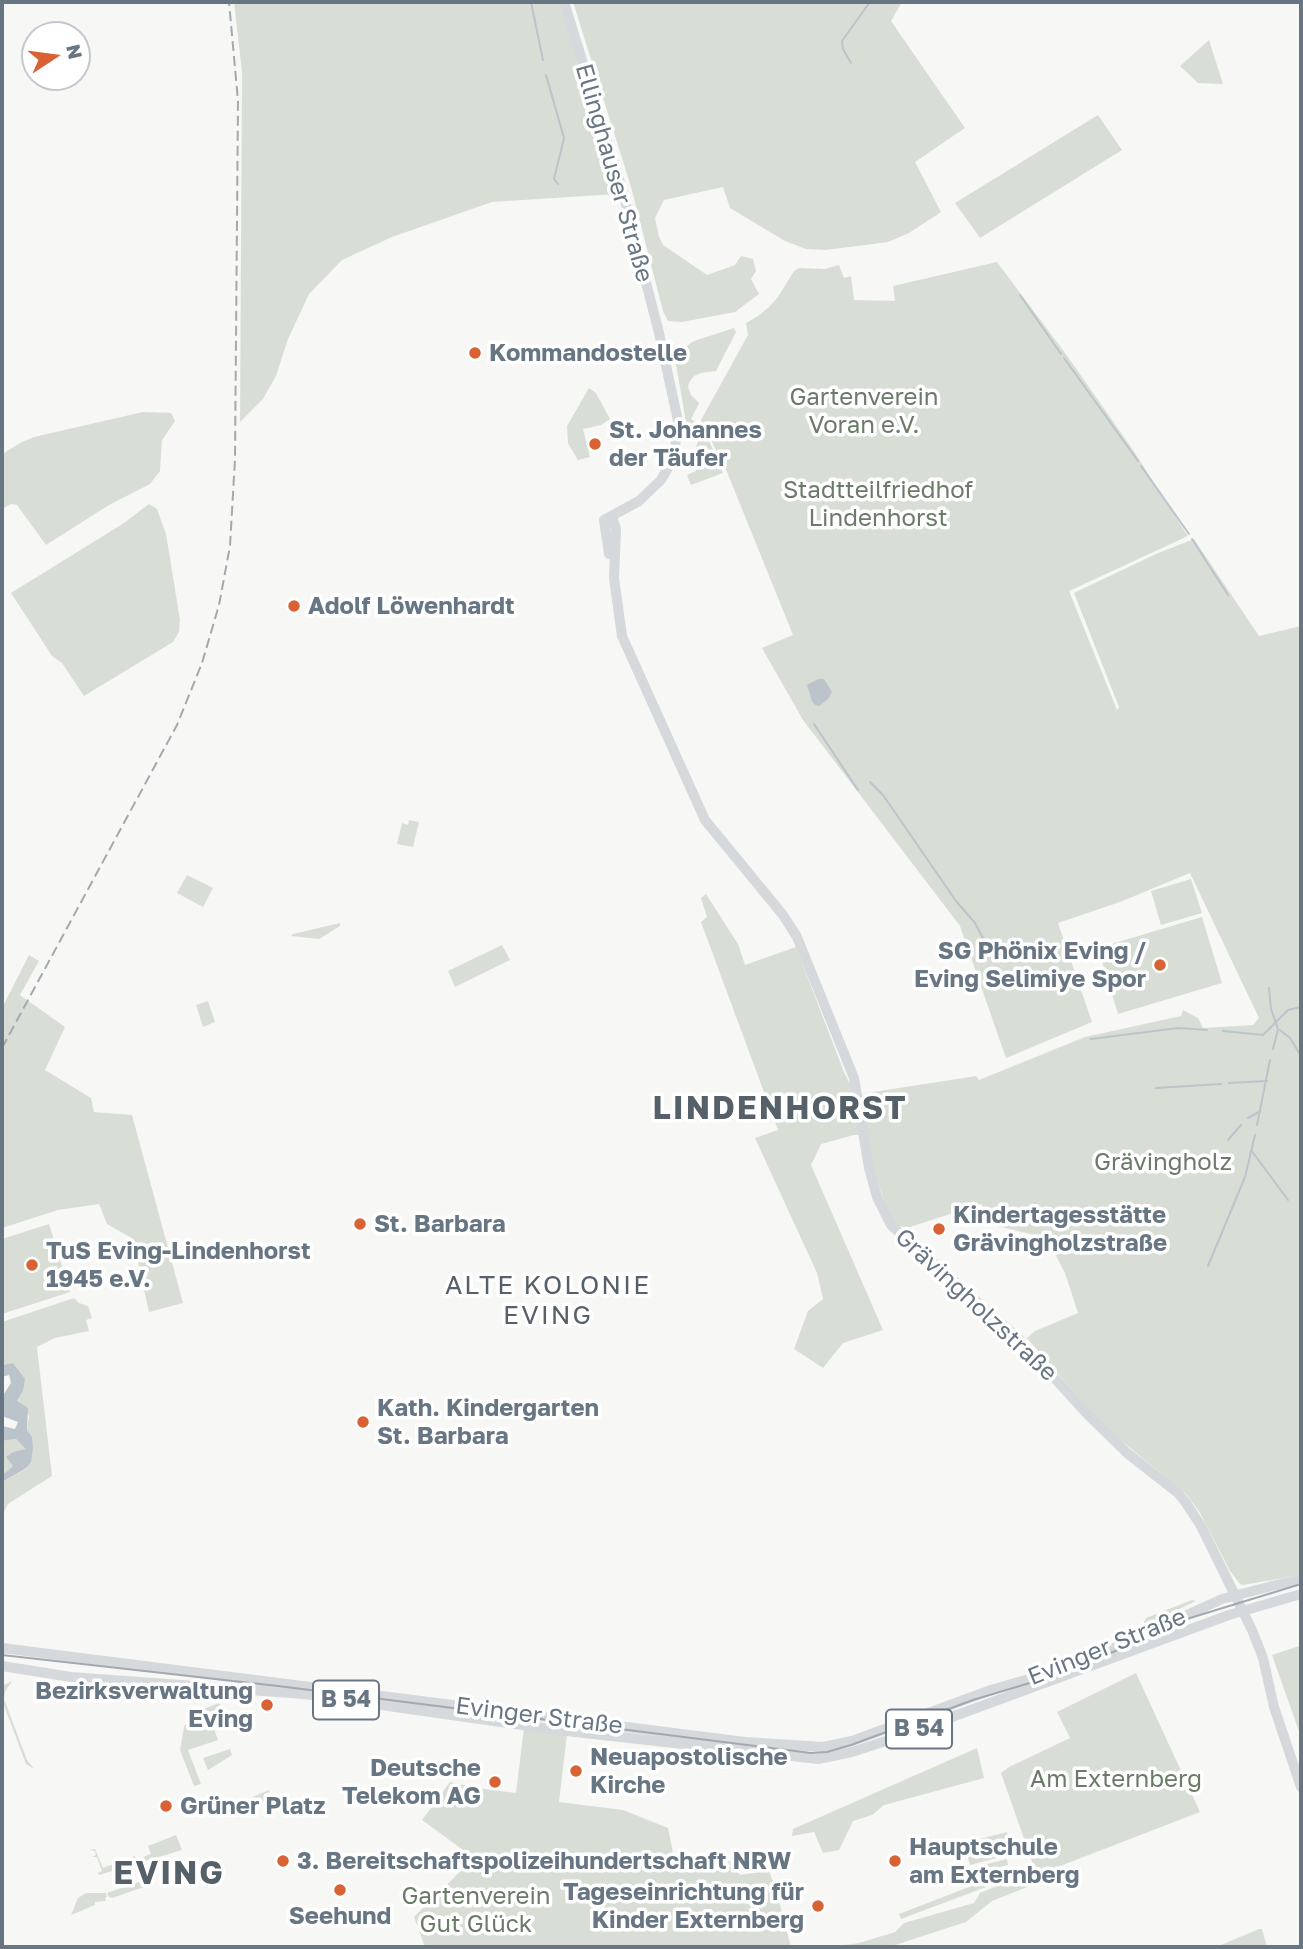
<!DOCTYPE html>
<html>
<head>
<meta charset="utf-8">
<style>
  body { margin:0 }
  #map { position:relative; width:1303px; height:1949px; overflow:hidden; background:#f7f7f5; font-family:"Golos Text",sans-serif }
  canvas { display:block }
  .frame { position:absolute; inset:0; border:4px solid #687684; pointer-events:none }
  .north { position:absolute; left:21px; top:21px; width:70px; height:70px; box-sizing:border-box; background:#fff; border:2px solid #c3c8ce; border-radius:50%; rotate:77deg; font-size:19px; font-weight:700; line-height:28px; text-align:center; color:#687684 }
  .north::after { content:''; display:block; margin:auto; width:24px; height:32px; background:#d86234; clip-path:polygon(50% 0,100% 100%,50% 72%,0 100%) }
</style>
</head>
<body>
<div id="map">
<canvas width="1303" height="1949"></canvas>
<div class="frame"></div>
<div class="north">N</div>
</div>
<script>
const context = document.querySelector('canvas').getContext('2d');
context.lineJoin = 'round';
function fill(path, color) { context.fillStyle = color; context.fill(path, 'evenodd'); }
const toPath = rows => new Path2D(rows.map(r => 'M' + r).join(''));
function strokePath(path, color, width, dash) { context.strokeStyle = color; context.lineWidth = width; context.lineCap = dash ? 'butt' : 'round'; context.setLineDash(dash || []); context.stroke(path); }
function label(font, color, halo, rows, align = 'center') {
  context.font = font + ' "Golos Text",sans-serif'; context.lineWidth = 7; context.setLineDash([]); context.textBaseline = 'middle'; context.strokeStyle = halo; context.fillStyle = color; for (const [text, x, y, turn = 0] of rows) {
    context.save(); context.translate(x, y); context.rotate((+turn || 0) * Math.PI / 180); context.textAlign = isNaN(turn) ? turn : align; if (halo) context.strokeText(text, 0, 0); context.fillText(text, 0, 0); context.restore();
  }
}
const green = toPath([
  [234,2,559,2,599,125,616,194,492,202,392,237,342,260,309,294,288,339,276,376,263,399,240,422,242,72],
  [573,2,902,2,891,21,965,128,915,162,941,212,909,233,888,242,826,250,806,249,785,241,730,208,723,187,664,200,655,218,659,237,663,245,707,275,735,265,741,256,753,259,756,271,751,279,759,294,735,312,682,322,668,321,663,311,631,187],
  [1209,40,1223,84,1198,83,1180,66],
  [1098,115,1122,150,980,238,955,203],
  [997,262,1068,357,1133,450,1188,536,1069,591,1117,710,1119,707,1074,593,1156,554,1194,539,1259,636,1301,626,1301,1575,1243,1585,1240,1584,1230,1571,1199,1511,1185,1493,1102,1425,1027,1338,1035,1331,1078,1313,1065,1273,1047,1238,997,1226,981,1204,907,1228,892,1224,872,1165,868,1135,854,1135,821,1144,811,1165,883,1330,843,1343,823,1368,794,1349,808,1311,823,1299,817,1273,755,1138,778,1130,701,922,707,917,701,898,706,894,738,944,745,965,796,947,844,1072,849,1082,863,1096,867,1093,976,1076,979,1080,1085,1037,1181,1016,1183,1010,1198,1018,1203,1028,1253,1025,1259,1018,1190,873,1120,902,1058,923,1092,1022,1006,1058,960,926,803,720,762,648,793,635,727,472,701,420,748,335,746,323,758,316,769,307,778,297,794,271,799,268,825,269,839,265,844,278,851,276,854,300,895,301,893,286],
  [734,328,736,332,716,371,701,373,694,376,690,381,688,387,691,395,699,403,691,419,695,422,687,428,675,359,680,351,694,341],
  [589,388,596,393,610,419,601,425,583,429,590,457,578,460,568,443,567,426],
  [143,412,171,413,175,421,162,440,160,471,150,484,109,505,46,545,17,505,11,504,2,509,2,455,4,453,22,442,34,437],
  [705,431,723,473,691,485,687,475,696,471,696,447,701,434],
  [149,504,157,509,166,534,180,620,179,632,173,642,84,696,62,663,52,656,11,593,124,523],
  [409,820,419,822,413,847,397,844,402,823,408,825],
  [187,875,213,888,203,907,177,893],
  [1191,879,1202,913,1161,925,1151,891],
  [1202,917,1222,983,1118,1014,1098,948],
  [340,923,340,926,319,939,291,936,293,934],
  [502,945,510,960,455,987,448,971],
  [29,955,39,961,20,995,65,1027,45,1070,91,1098,94,1112,132,1115,183,1303,149,1312,133,1239,107,1224,99,1204,58,1210,2,1228,2,1008],
  [208,1001,215,1022,203,1027,196,1005],
  [49,1224,70,1292,2,1314,2,1239],
  [74,1298,79,1303,88,1306,92,1318,86,1320,89,1331,55,1338,37,1347,52,1476,8,1504,2,1516,2,1482,26,1469,32,1437,27,1430,29,1416,17,1401,23,1391,13,1363,2,1365,2,1322],
  [16,1439,27,1449,6,1457,13,1466,5,1473,2,1472,2,1441],
  [1192,1600,1196,1601,1142,1627,1146,1618],
  [1299,1646,1301,1653,1301,1737,1272,1655],
  [1136,1673,1200,1812,1042,1873,1040,1882,992,1901,966,1922,889,1947,831,1947,859,1943,895,1932,904,1923,974,1903,980,1893,1035,1870,1001,1773,1009,1767,1070,1738,1057,1712],
  [12,1681,5,1692,4,1699,27,1760,34,1769,26,1764,2,1700,2,1686],
  [219,1703,223,1711,218,1715,219,1719,212,1723,218,1740,188,1750,201,1784,194,1786,180,1750,184,1727,193,1713],
  [524,1728,567,1734,559,1802,623,1810,668,1828,675,1863,722,1851,740,1875,769,1871,777,1893,791,1947,425,1947,414,1917,474,1858,422,1820,450,1782,476,1788,516,1793],
  [977,1748,984,1778,884,1805,872,1815,853,1821,839,1850,823,1853,814,1832,792,1836,793,1829],
  [230,1749,232,1755,208,1770,203,1758],
  [269,1790,270,1792,264,1794,266,1801,235,1812,233,1805],
  [1007,1832,1012,1854,970,1865,964,1843],
  [176,1835,182,1850,145,1861,143,1857,151,1854,148,1846],
  [95,1849,103,1868,135,1856,136,1859,140,1858,141,1862,99,1875,98,1873,102,1871,97,1857,92,1857,96,1855,95,1851,90,1850],
  [1007,1859,1008,1865,972,1874,971,1868],
  [1008,1872,1010,1878,901,1919,899,1914],
  [139,1882,147,1886,112,1898,109,1897,107,1893],
  [86,1893,106,1893,107,1897,105,1898,106,1901,95,1902,95,1905,71,1915,78,1898],
  [1262,1929,1267,1947,1216,1947,1259,1929]
]);
const water = toPath([
  [818,679,824,679,832,692,828,699,819,706,815,705,812,701,807,685],
  [13,1363,25,1379,23,1391,17,1401,28,1408,27,1430,32,1437,33,1448,31,1462,25,1469,2,1482,2,1472,5,1473,13,1466,6,1457,13,1452,26,1449,16,1439,2,1441,2,1426,15,1429,18,1422,2,1416,2,1397,11,1383,9,1375,2,1377,2,1365]
]);
const stream = toPath([
  [531,2,543,60],
  [851,63,843,49,842,41,870,2],
  [546,75,564,138,554,179,558,184],
  [1020,295,1061,354],
  [1064,358,1138,461],
  [1141,466,1189,534],
  [1192,539,1228,595],
  [814,724,858,790],
  [870,782,883,795,956,901,975,923,984,940],
  [1269,988,1271,1009,1278,1029,1273,1049],
  [1280,1030,1290,1038,1301,1056],
  [1223,1031,1263,1035,1288,1010,1301,1007],
  [1091,1039,1178,1028,1207,1030],
  [1229,1083,1267,1081],
  [1156,1088,1221,1084],
  [1248,1118,1259,1112],
  [1257,1125,1270,1060],
  [1228,1140,1241,1125],
  [1251,1150,1288,1200],
  [1208,1266,1245,1177,1255,1135]
]);
const secondary = toPath([
  [564,2,622,189,659,333,678,421,675,448,669,466,661,480,639,501,604,520,609,554],
  [612,516,616,529,614,578,622,636,705,820,783,915,797,937,854,1078,869,1168,877,1197,891,1225,1020,1340,1087,1414,1127,1453,1178,1493,1186,1503,1201,1526,1252,1630,1263,1658,1274,1707,1301,1787]
]);
const primary = toPath([
  [2,1648,745,1742,823,1747,852,1741,991,1690,1043,1675,1121,1645,1222,1599,1276,1585,1301,1580],
  [2,1666,71,1677,304,1694,557,1730,818,1759,852,1752,892,1739,1229,1615,1301,1594]
]);
const tram = toPath([
  [2,1655,278,1686,811,1753,827,1752,851,1745,973,1700,1043,1679,1113,1652,1190,1618,1301,1584]
]);
const rail = toPath([
  [2,1048,177,725,202,663,219,605,230,546,235,459,238,101,229,2]
]);
const markers = [
  [475,353,7,"#d86234"],
  [595,444,7,"#d86234"],
  [294,606,7,"#d86234"],
  [1160,965,7,"#d86234"],
  [360,1224,7,"#d86234"],
  [939,1229,7,"#d86234"],
  [32,1265,7,"#d86234"],
  [363,1422,7,"#d86234"],
  [267,1705,7,"#d86234"],
  [576,1771,7,"#d86234"],
  [495,1782,7,"#d86234"],
  [166,1806,7,"#d86234"],
  [283,1861,7,"#d86234"],
  [895,1861,7,"#d86234"],
  [340,1890,7,"#d86234"],
  [818,1906,7,"#d86234"]
];
const shields = [
  [346,1700,66],
  [919,1729,66]
];
const shieldNames = [
  ["B 54",346,1700],
  ["B 54",919,1729]
];
const streetNames = [
  ["Ellinghauser Straße",614,173,74],
  ["Grävingholzstraße",976,1305,43],
  ["Evinger Straße",1107,1647,-22],
  ["Evinger Straße",539,1716,7]
];
const poiNames = [
  ["Kommandostelle",489,353],
  ["St. Johannes",609,430],
  ["der Täufer",609,458],
  ["Adolf Löwenhardt",308,606],
  ["SG Phönix Eving /",1146,951,"right"],
  ["Eving Selimiye Spor",1146,979,"right"],
  ["Kindertagesstätte",953,1215],
  ["Grävingholzstraße",953,1243],
  ["St. Barbara",374,1224],
  ["TuS Eving-Lindenhorst",46,1251],
  ["1945 e.V.",46,1279],
  ["Kath. Kindergarten",377,1408],
  ["St. Barbara",377,1436],
  ["Bezirksverwaltung",253,1691,"right"],
  ["Eving",253,1719,"right"],
  ["Neuapostolische",590,1757],
  ["Kirche",590,1785],
  ["Deutsche",481,1768,"right"],
  ["Telekom AG",481,1796,"right"],
  ["Grüner Platz",180,1806],
  ["Hauptschule",909,1847],
  ["am Externberg",909,1875],
  ["3. Bereitschaftspolizeihundertschaft NRW",297,1861],
  ["Tageseinrichtung für",804,1892,"right"],
  ["Kinder Externberg",804,1920,"right"],
  ["Seehund",340,1916,"center"]
];
const parkNames = [
  ["Gartenverein",864,397],
  ["Voran e.V.",864,425],
  ["Stadtteilfriedhof",878,490],
  ["Lindenhorst",878,518],
  ["Grävingholz",1163,1162],
  ["Am Externberg",1116,1779],
  ["Gartenverein",476,1896],
  ["Gut Glück",476,1924]
];
const neighbourhoodNames = [
  ["ALTE KOLONIE",548,1286],
  ["EVING",548,1316]
];
const districtNames = [
  ["LINDENHORST",780,1109],
  ["EVING",169,1874]
];
fill(green, '#d8ded6');
fill(water, '#bbc4ca');
strokePath(stream, '#bbc4ca', 2);
strokePath(secondary, '#d5d9dc', 10);
strokePath(primary, '#d5d9dc', 10);
strokePath(tram, '#a4a9af', 2);
strokePath(rail, '#a4a9af', 2, [10, 5]);
for (const [x, y, r, color] of markers) { const dot = new Path2D(); dot.arc(x, y, r, 0, 2 * Math.PI); context.fillStyle = color; context.fill(dot); strokePath(dot, '#fff', 2.5); }
for (const [x, y, w] of shields) { const box = new Path2D(); box.roundRect(x - w / 2, y - 19.5, w, 39, 5); context.fillStyle = '#fff'; context.fill(box); strokePath(box, '#687684', 2); }
label('bold 23px', '#687684', null, shieldNames);
label('24px', '#687684', '#fff', streetNames);
label('bold 24px', '#687684', '#fff', poiNames, 'left');
label('24px', '#6a7b67', '#fff', parkNames);
context.letterSpacing = '2px';
label('26px', '#566069', '#fff', neighbourhoodNames);
context.letterSpacing = '0px';
context.letterSpacing = '2px';
label('bold 32px', '#566069', '#fff', districtNames);
context.letterSpacing = '0px';
</script>
</body>
</html>
